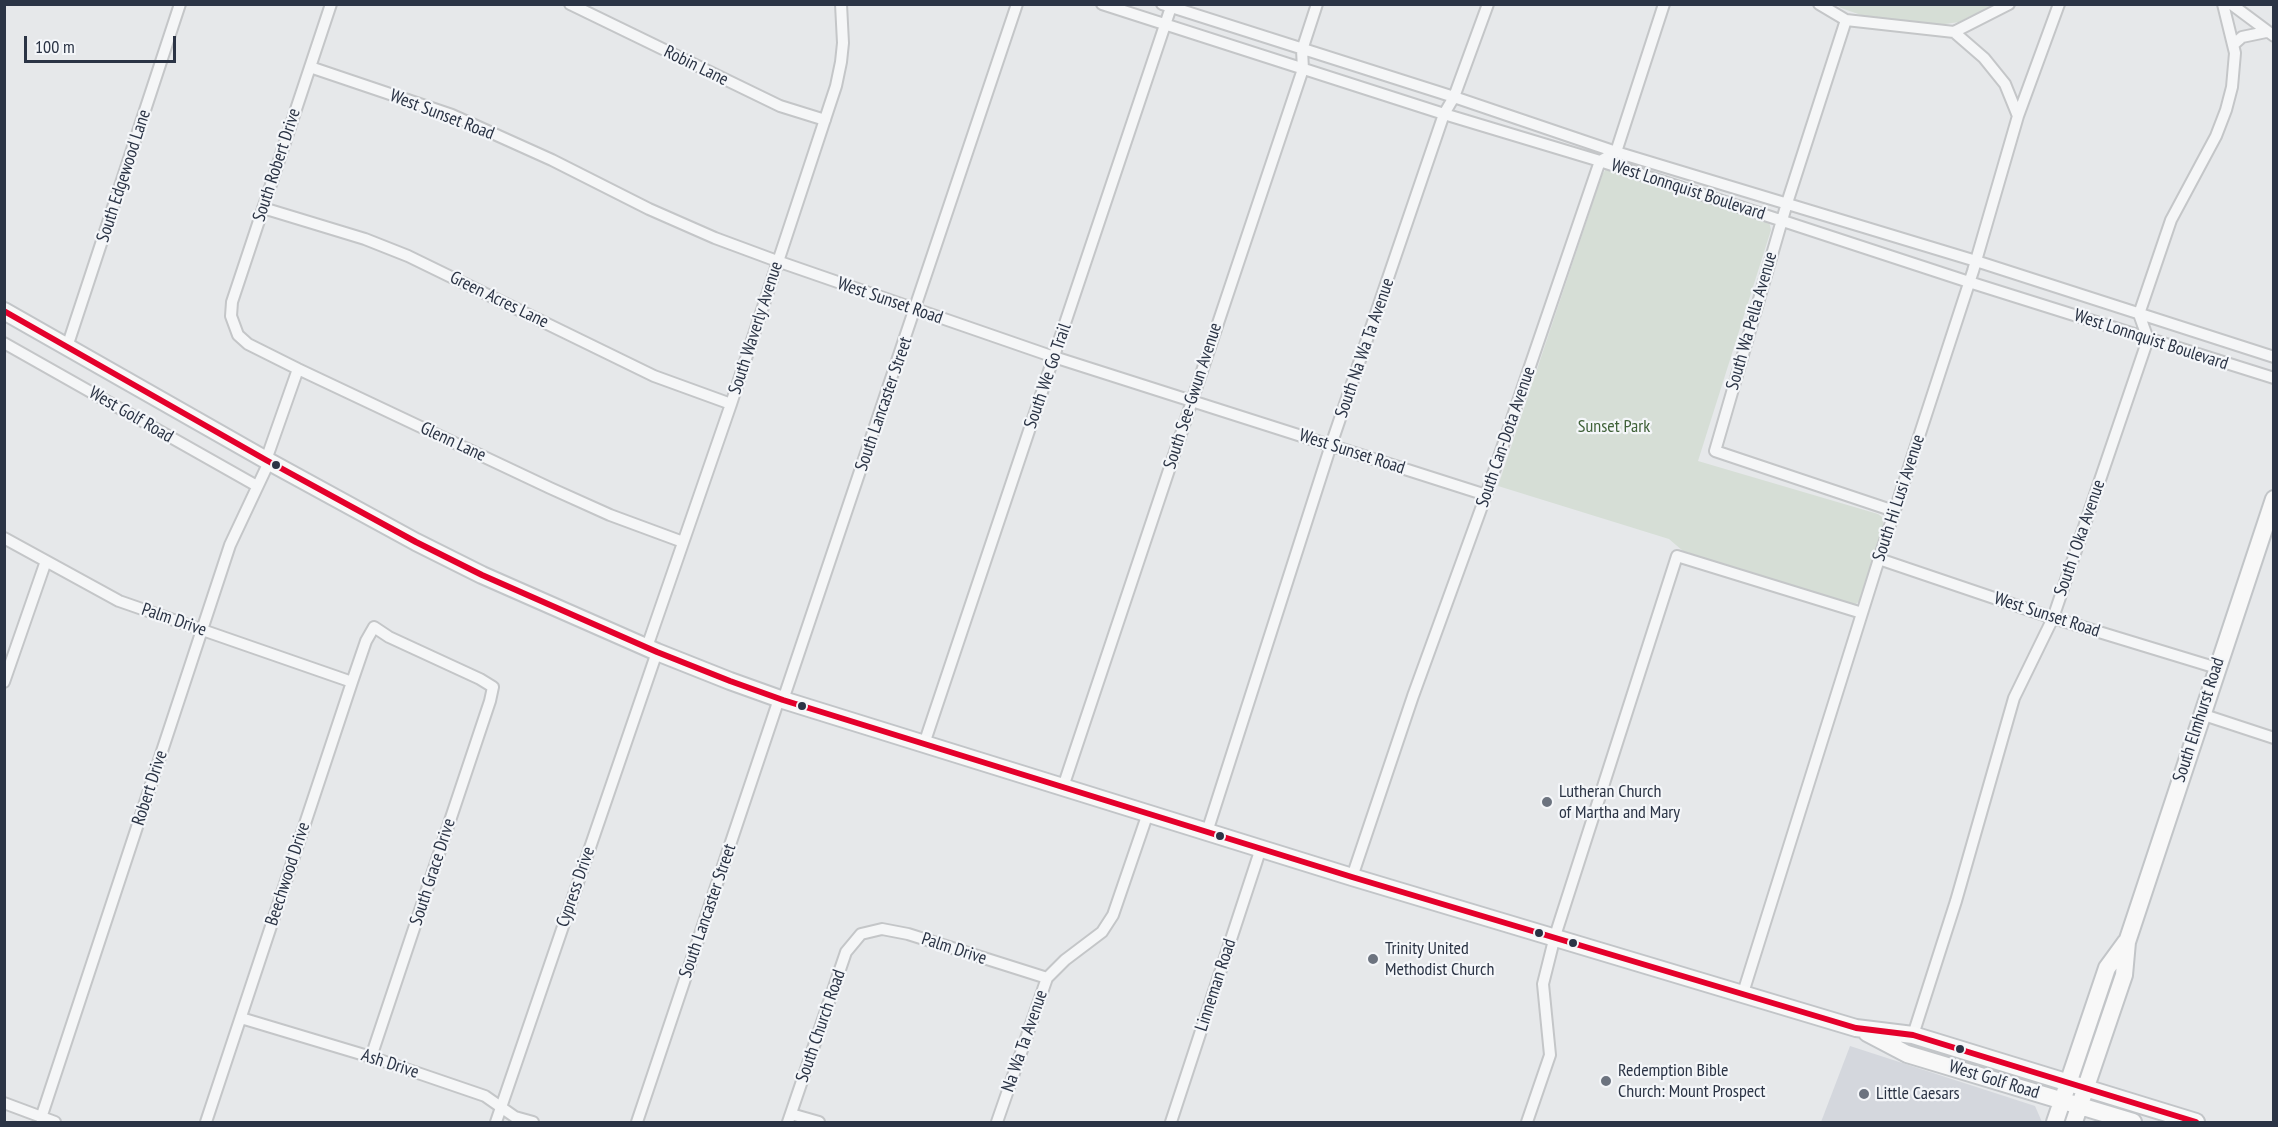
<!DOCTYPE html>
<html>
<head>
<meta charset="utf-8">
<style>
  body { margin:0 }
  #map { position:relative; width:2278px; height:1127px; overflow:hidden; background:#e6e8ea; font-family:"PT Sans Narrow",sans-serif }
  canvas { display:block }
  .frame { position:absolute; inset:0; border:6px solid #2b3445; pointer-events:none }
  .scale { position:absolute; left:24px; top:36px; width:152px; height:27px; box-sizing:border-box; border:3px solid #2b3445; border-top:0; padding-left:8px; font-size:18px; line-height:21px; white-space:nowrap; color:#2b3445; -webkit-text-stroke:4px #f4f6f9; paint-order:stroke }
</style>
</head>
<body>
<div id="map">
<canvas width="2278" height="1127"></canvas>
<div class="frame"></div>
<div class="scale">100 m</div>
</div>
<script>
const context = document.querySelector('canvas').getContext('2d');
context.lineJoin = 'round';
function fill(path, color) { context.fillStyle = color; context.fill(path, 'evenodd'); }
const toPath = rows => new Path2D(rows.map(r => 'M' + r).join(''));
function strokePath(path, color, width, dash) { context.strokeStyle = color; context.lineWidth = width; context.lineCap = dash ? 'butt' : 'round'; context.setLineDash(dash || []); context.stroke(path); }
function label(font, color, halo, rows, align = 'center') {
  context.font = font + ' "PT Sans Narrow",sans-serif'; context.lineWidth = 4.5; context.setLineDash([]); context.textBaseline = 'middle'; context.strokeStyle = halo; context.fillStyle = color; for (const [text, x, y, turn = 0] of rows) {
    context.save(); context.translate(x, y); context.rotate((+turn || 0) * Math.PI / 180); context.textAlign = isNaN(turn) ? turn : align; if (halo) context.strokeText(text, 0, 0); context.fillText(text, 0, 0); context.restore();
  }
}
const built = toPath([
  [1850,1046,2035,1106,2042,1122,1821,1122]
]);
const green = toPath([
  [1837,5,1992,5,1959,22,1939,25,1861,15,1841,8],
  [1606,169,1769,221,1771,230,1698,461,1878,514,1882,517,1884,527,1861,600,1856,604,1849,605,1683,551,1669,539,1498,486,1602,175]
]);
const minor = toPath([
  [331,4,232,302,231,316,238,335,248,344,298,369,550,488,610,515,683,542],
  [570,4,780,106,825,120],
  [1102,4,1444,114,1600,161,1969,282,2274,378],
  [1162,4,1454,97,1616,152,1976,261,2274,357],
  [1819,4,1846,20,1954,32,1984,58,2005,84,2018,116],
  [2231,4,2274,36],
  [1846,20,1787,203,1715,451,1894,511],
  [1954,32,2009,4],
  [2233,45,2242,37,2266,32],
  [310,67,452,115,552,160,649,209,715,238,777,261,1054,357,1486,495],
  [263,208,365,239,408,256,654,376,731,404],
  [4,343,257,486],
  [67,347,180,4],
  [266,460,298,369],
  [4,538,119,601,352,682],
  [1879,559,2053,618,2217,668],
  [647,647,731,404,836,86,841,62,843,43,841,4],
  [4,682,46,561],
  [783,700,1017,4],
  [2201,714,2274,738],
  [924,744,1171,7],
  [1063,787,1303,69,1302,50,1317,4],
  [1207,832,1331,445,1444,114,1454,97,1488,4],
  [1352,877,1413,696,1486,495,1600,161,1616,152,1664,4],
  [1743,993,1879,559,1973,271,2018,116,2059,4],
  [241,1018,371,1057,485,1096,515,1117,533,1122],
  [1913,1035,1956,901,2014,698,2053,618,2148,339,2139,314,2171,220,2216,136,2226,110,2232,87,2235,53,2223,4],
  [4,1103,55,1122],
  [791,1114,819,1122],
  [41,1118,230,545,269,462],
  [206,1122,352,682,366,641,374,627,389,637,480,679,493,687,490,701,371,1057],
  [496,1122,657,652],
  [637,1122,779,699],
  [788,1122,846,952,861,934,882,929,908,934,1047,978],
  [997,1122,1047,978,1065,960,1102,932,1113,915,1148,813],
  [1171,1122,1261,848],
  [1527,1122,1550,1055,1543,984,1555,936,1677,556,1862,613]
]);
const primary = toPath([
  [4,311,266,460,416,542,482,575,657,652,730,681,783,700,1352,877,1856,1028,1913,1035,2196,1122],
  [1867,1033,1907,1054,2133,1122],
  [2055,1122,2107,968,2126,942],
  [2074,1122,2124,975,2127,942,2274,499]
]);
const bus1 = toPath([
  [4,311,266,460,416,542,482,575,657,652,730,681,783,700,1352,877,1856,1028,1913,1035,2196,1122]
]);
const markers = [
  [276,465,5,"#2b3445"],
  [802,706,5,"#2b3445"],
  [1547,802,6,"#6c737f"],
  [1220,836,5,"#2b3445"],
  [1539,933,5,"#2b3445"],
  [1573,943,5,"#2b3445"],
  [1373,959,6,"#6c737f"],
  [1960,1049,5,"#2b3445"],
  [1606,1081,6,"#6c737f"],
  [1864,1094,6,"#6c737f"]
];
const streetNames = [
  ["Robin Lane",696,66,26],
  ["West Sunset Road",442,115,21],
  ["South Robert Drive",277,165,-72],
  ["South Edgewood Lane",124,176,-72],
  ["West Lonnquist Boulevard",1688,190,18],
  ["Green Acres Lane",499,300,26],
  ["West Sunset Road",890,301,19],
  ["South Wa Pella Avenue",1752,321,-74],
  ["South Waverly Avenue",756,328,-72],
  ["West Lonnquist Boulevard",2151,340,18],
  ["South Na Wa Ta Avenue",1365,348,-71],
  ["South We Go Trail",1048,376,-71],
  ["South See-Gwun Avenue",1193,396,-72],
  ["South Lancaster Street",884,404,-71],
  ["West Golf Road",131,415,30],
  ["South Can-Dota Avenue",1506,437,-71],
  ["Glenn Lane",453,442,25],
  ["West Sunset Road",1352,452,18],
  ["South Hi Lusi Avenue",1899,498,-72],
  ["South I Oka Avenue",2080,538,-71],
  ["West Sunset Road",2047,615,18],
  ["Palm Drive",174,620,19],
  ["South Elmhurst Road",2199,720,-72],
  ["Robert Drive",150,788,-72],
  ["South Grace Drive",433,872,-72],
  ["Beechwood Drive",288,874,-72],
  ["Cypress Drive",576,887,-71],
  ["South Lancaster Street",708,911,-71],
  ["Palm Drive",954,949,18],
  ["Linneman Road",1216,985,-72],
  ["South Church Road",821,1026,-71],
  ["Na Wa Ta Avenue",1025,1041,-71],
  ["Ash Drive",390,1064,18],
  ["West Golf Road",1994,1080,17]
];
const parkNames = [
  ["Sunset Park",1614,427]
];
const poiNames = [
  ["Lutheran Church",1559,792],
  ["of Martha and Mary",1559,813],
  ["Trinity United",1385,949],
  ["Methodist Church",1385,970],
  ["Redemption Bible",1618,1071],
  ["Church: Mount Prospect",1618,1092],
  ["Little Caesars",1876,1094]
];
fill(built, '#d4d7dd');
fill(green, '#d6ded6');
strokePath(minor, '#c4c6c8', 14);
strokePath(primary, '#c2c5c8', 20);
strokePath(minor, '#f5f6f7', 10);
strokePath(primary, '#f8f8f8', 16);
strokePath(bus1, '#e4002b', 6);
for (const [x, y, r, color] of markers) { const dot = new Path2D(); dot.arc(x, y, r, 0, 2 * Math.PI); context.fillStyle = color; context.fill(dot); strokePath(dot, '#f4f6f9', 2); }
label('18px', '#2b3445', '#f4f6f9', streetNames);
label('18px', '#3f6138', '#f4f6f9', parkNames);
label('18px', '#2b3445', '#f4f6f9', poiNames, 'left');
</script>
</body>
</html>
